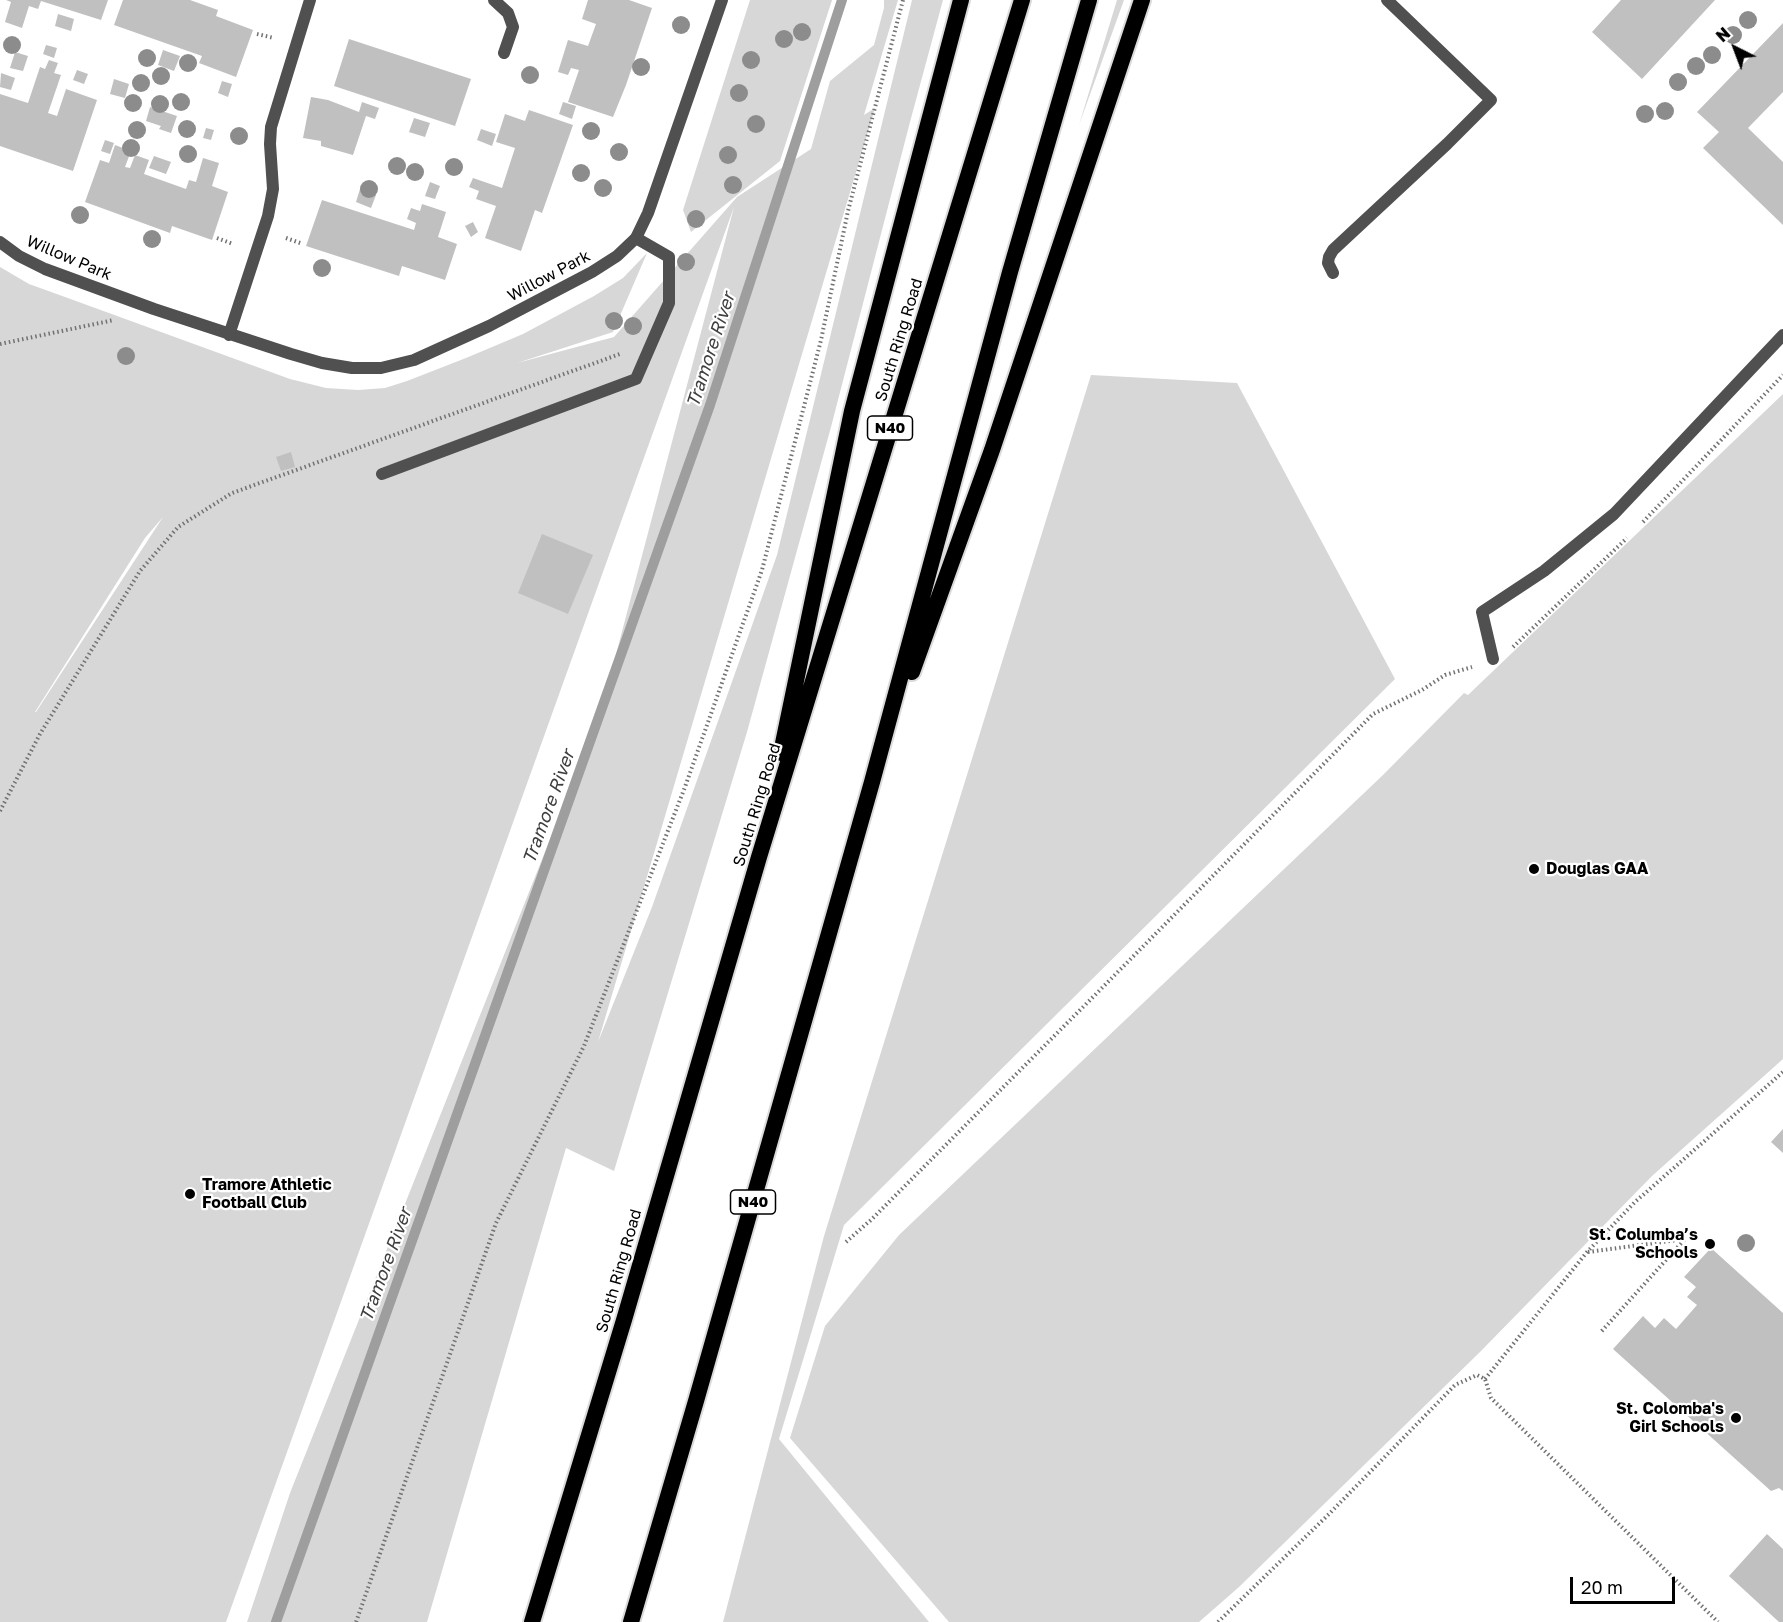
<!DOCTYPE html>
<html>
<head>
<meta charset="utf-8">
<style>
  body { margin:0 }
  #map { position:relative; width:1783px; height:1622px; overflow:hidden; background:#fff; font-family:"Golos Text",sans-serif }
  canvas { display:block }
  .north { position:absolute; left:1705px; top:18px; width:60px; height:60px; -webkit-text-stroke:4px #fff; paint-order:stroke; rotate:318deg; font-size:16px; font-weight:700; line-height:24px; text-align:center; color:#000 }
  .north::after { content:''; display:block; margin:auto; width:21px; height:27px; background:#000; clip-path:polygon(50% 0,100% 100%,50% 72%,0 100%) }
  .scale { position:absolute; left:1570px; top:1577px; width:105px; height:27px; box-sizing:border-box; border:3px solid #000; border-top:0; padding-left:8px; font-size:18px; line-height:21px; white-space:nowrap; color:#000; -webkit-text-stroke:4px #fff; paint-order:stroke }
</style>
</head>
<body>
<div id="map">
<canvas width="1783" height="1622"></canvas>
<div class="north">N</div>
<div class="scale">20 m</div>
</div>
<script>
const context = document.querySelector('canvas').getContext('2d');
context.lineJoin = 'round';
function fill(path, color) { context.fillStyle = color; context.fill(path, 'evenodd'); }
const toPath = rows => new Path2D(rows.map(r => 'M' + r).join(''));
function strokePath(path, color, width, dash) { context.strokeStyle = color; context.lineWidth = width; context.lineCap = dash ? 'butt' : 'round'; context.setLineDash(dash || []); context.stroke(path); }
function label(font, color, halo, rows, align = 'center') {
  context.font = font + ' "Golos Text",sans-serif'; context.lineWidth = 4.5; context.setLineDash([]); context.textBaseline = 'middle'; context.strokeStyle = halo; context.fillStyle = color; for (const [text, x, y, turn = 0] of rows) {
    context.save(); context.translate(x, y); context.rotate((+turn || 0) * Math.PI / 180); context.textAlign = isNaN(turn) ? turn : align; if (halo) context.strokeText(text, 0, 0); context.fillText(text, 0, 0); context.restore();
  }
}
const green = toPath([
  [750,0,832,0,780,161,691,232,683,210],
  [884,0,898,0,864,115,875,108,598,1042,652,907,777,555,912,0,943,0,910,122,831,427,747,732,614,1171,566,1148,427,1622,247,1622,290,1493,601,711,734,207,226,1622,0,1622,0,267,29,284,65,297,290,379,326,388,358,390,385,388,407,381,466,358,523,334,594,296,623,278,647,253,613,332,517,363,614,337,737,197,811,149,830,81,874,45,884,8],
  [163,517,36,712,35,712,145,538],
  [1117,0,1124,0,1079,125],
  [1091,375,1237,383,1395,679,844,1225,779,1439,929,1622,723,1622,824,1236],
  [1783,394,1783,1059,1652,1176,1480,1352,1239,1587,1199,1622,949,1622,790,1438,825,1326,899,1235,1383,775,1464,693,1468,695]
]);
const stream = toPath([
  [276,1622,710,405,842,0]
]);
const building = toPath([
  [6,0,108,0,101,20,41,1,38,9,29,6,22,28,5,22,11,2],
  [123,0,190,0,218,10,216,16,253,30,236,77,199,63,202,56,114,25],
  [588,0,629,0,652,8,626,85,613,117,568,102,579,70,571,68,568,75,558,72,568,40,588,46,596,24,582,19],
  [1621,0,1715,0,1642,79,1592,32],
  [58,14,74,19,71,31,55,26],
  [1783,23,1783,92,1748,128,1783,162,1783,225,1703,148,1719,132,1697,112],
  [349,39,471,79,455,126,334,86],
  [46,45,57,48,54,58,43,54],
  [163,50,180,56,174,71,158,65],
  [15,52,28,56,23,71,10,68],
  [49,60,58,63,54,73,61,75,48,113,57,116,66,89,97,100,73,171,0,146,0,94,28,103,40,67,45,69],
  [77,70,88,74,84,84,73,80],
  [1,73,15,78,11,90,0,87],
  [114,79,129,84,125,98,110,94],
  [222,81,232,84,228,97,218,93],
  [311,97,328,100,359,112,362,102,379,108,375,119,366,116,353,155,321,146,321,141,303,138],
  [563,102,576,106,572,119,559,114],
  [150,107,177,116,171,133,159,129,161,126,146,121],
  [529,110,573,125,542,213,535,210,521,251,485,238,496,206,476,199,479,191,469,187,473,178,502,188,515,148,496,142,505,114,525,121],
  [414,118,430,123,425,137,409,132],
  [206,128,214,130,211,140,203,138],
  [481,129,496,134,492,146,477,140],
  [105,140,114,143,110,154,101,151],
  [115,145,131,151,125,167,130,168,135,155,149,160,144,174,186,189,189,180,196,182,203,158,219,163,212,186,228,192,212,240,172,226,170,233,85,202,100,160,109,163],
  [154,156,171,162,166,174,149,168],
  [430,182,440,186,435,199,425,196],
  [360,189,376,195,371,208,356,202],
  [322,200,414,230,416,223,407,219,411,208,420,211,422,204,446,212,438,237,457,244,445,280,402,266,399,276,306,246],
  [473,222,478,232,471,237,465,226],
  [291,452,295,467,281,471,276,457],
  [542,534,593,555,568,614,518,593],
  [1783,1129,1783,1153,1771,1142],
  [1711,1248,1783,1313,1783,1491,1779,1488,1771,1491,1613,1349,1643,1316,1655,1328,1664,1318,1676,1329,1697,1305,1687,1297,1696,1287,1684,1277],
  [1767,1534,1783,1549,1783,1622,1779,1622,1729,1576]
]);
const path = toPath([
  [257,34,274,38],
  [217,238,233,244],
  [286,238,303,244],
  [0,344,114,320],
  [1643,522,1783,375],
  [1513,647,1627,538],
  [0,811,40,734,140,571,178,527,232,493,620,354],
  [846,1242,872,1219,1097,993,1373,714,1422,690,1445,675,1472,667],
  [1588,1252,1685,1239,1600,1333],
  [1485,1379,1587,1252,1635,1202,1783,1072],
  [356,1622,496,1223,584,1046,685,787,762,570,821,340,848,211,903,0],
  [1218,1622,1329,1514,1455,1385,1477,1375,1485,1379,1491,1398,1718,1622]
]);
const service = toPath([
  [1333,273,1328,263,1329,257,1333,250,1447,144,1491,100,1387,0],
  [382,474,636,379,669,303,669,257,636,238],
  [1493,659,1482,612,1544,571,1614,514,1783,335]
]);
const minor = toPath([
  [494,0,508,13,513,27,504,53],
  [0,242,19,256,45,269,154,309,291,354,322,363,352,368,381,368,414,360,489,326,592,272,617,256,636,238,648,213,722,0],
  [229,335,268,216,273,189,270,144,271,127,310,0]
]);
const trunk = toPath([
  [912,672,992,450,1142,0],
  [781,753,852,411,961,0],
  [532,1622,624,1320,759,857,1022,0],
  [631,1622,696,1401,872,782,1010,272,1089,0]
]);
const trees = [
  [1748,20],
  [681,25],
  [802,32],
  [1733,35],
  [784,39],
  [12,45],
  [1712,55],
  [147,58],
  [751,60],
  [188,63],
  [1696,66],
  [641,67],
  [530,75],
  [161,76],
  [1678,82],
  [141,83],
  [739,93],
  [181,102],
  [133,103],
  [160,104],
  [1665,111],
  [1645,114],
  [756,124],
  [187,129],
  [137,130],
  [591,131],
  [239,136],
  [131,148],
  [619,152],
  [188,154],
  [728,155],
  [397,166],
  [454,167],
  [415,172],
  [581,173],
  [733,185],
  [603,188],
  [369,189],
  [80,215],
  [696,219],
  [152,239],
  [686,262],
  [322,268],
  [614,321],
  [633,326],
  [126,356],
  [1746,1243]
];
const markers = [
  [1534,869,6,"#000"],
  [190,1194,6,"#000"],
  [1710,1244,6,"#000"],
  [1736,1418,6,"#000"]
];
const shields = [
  [890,428,45],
  [753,1202,45]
];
const shieldNames = [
  ["N40",890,428],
  ["N40",753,1202]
];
const streetNames = [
  ["Willow Park",69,258,23],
  ["Willow Park",549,276,-28],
  ["South Ring Road",899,340,-73],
  ["South Ring Road",757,805,-73],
  ["South Ring Road",619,1271,-74]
];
const poiNames = [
  ["Douglas GAA",1546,869],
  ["Tramore Athletic",202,1185],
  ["Football Club",202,1203],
  ["St. Columba’s",1698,1235,"right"],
  ["Schools",1698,1253,"right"],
  ["St. Colomba's",1724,1409,"right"],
  ["Girl Schools",1724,1427,"right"]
];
const waterNames = [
  ["Tramore River",711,350,-72],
  ["Tramore River",549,807,-70],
  ["Tramore River",386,1265,-70]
];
fill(green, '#d7d7d7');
strokePath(stream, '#9e9e9e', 10);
fill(building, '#c0c0c0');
strokePath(trunk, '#dbdbdb', 20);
strokePath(path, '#727272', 4, [1.5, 3]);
strokePath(service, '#505050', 12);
strokePath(minor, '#505050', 12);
strokePath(trunk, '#000', 16);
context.fillStyle = '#8c8c8c';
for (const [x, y] of trees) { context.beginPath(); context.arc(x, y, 9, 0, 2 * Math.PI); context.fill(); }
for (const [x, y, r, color] of markers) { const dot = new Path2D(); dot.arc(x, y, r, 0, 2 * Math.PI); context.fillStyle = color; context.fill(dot); strokePath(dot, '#fff', 2); }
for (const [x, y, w] of shields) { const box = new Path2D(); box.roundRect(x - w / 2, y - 12, w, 24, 4.5); context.fillStyle = '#fff'; context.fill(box); strokePath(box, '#000', 1.5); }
label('bold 15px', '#000', null, shieldNames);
label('16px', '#000', '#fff', streetNames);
label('bold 16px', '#000', '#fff', poiNames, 'left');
label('italic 18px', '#3f3f3f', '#fff', waterNames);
</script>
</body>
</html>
